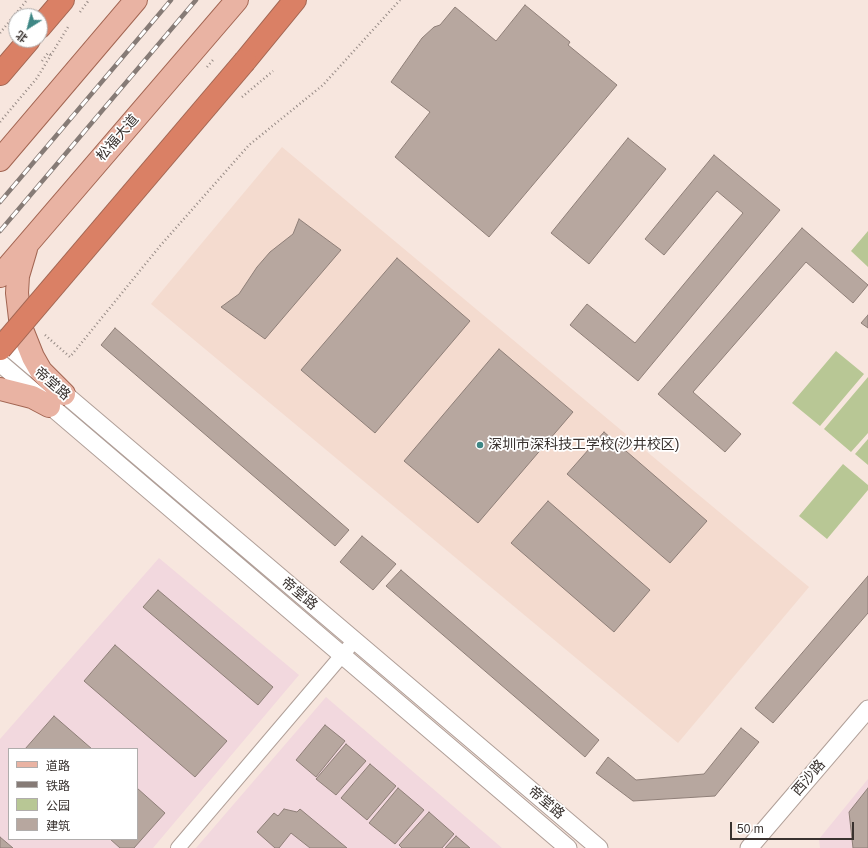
<!DOCTYPE html>
<html>
<head>
<meta charset="utf-8">
<style>
  body { margin:0 }
  #map { position:relative; width:868px; height:848px; overflow:hidden; background:#f7e6de; font-family:Helvetica,"Noto Sans SC",sans-serif }
  canvas { display:block }
  .legend { position:absolute; left:8px; top:748px; width:130px; height:92px; box-sizing:border-box; background:#fff; border:1px solid #b0adac; margin:0; padding:5px 7px; list-style:none; font-size:12px; color:#39322f }
  .legend li { display:flex; align-items:center; gap:8px; height:20px }
  .legend b { width:20px; border:1px solid #b0adac }
  .north { position:absolute; left:8px; top:8px; width:40px; height:40px; box-sizing:border-box; background:#fff; border:1px solid #b0adac; border-radius:50%; rotate:216deg; font-size:11px; font-weight:700; line-height:16px; text-align:center; color:#39322f }
  .north::after { content:''; display:block; margin:auto; width:14px; height:18px; background:#3f8785; clip-path:polygon(50% 0,100% 100%,50% 72%,0 100%) }
  .scale { position:absolute; left:730px; top:822px; width:124px; height:18px; box-sizing:border-box; border:2px solid #39322f; border-top:0; padding-left:5px; font-size:12px; line-height:14px; white-space:nowrap; color:#39322f; -webkit-text-stroke:3px #fff; paint-order:stroke }
</style>
</head>
<body>
<div id="map">
<canvas width="868" height="848"></canvas>
<ul class="legend">
<li><b style="height:5px;background:#e9b3a3"></b>道路</li>
<li><b style="height:5px;background:#867b76"></b>铁路</li>
<li><b style="height:11px;background:#b8c795"></b>公园</li>
<li><b style="height:11px;background:#b7a79f"></b>建筑</li>
</ul>
<div class="north">北</div>
<div class="scale">50 m</div>
</div>
<script>
const context = document.querySelector('canvas').getContext('2d');
context.lineJoin = 'round';
function fill(path, color) { context.fillStyle = color; context.fill(path, 'evenodd'); }
const toPath = rows => new Path2D(rows.map(r => 'M' + r).join(''));
function strokePath(path, color, width, dash) { context.strokeStyle = color; context.lineWidth = width; context.lineCap = dash ? 'butt' : 'round'; context.setLineDash(dash || []); context.stroke(path); }
function label(font, color, halo, rows, align = 'center') {
  context.font = font + ' Helvetica,"Noto Sans SC",sans-serif'; context.lineWidth = 3.5; context.setLineDash([]); context.textBaseline = 'middle'; context.strokeStyle = halo; context.fillStyle = color; for (const [text, x, y, turn = 0] of rows) {
    context.save(); context.translate(x, y); context.rotate((+turn || 0) * Math.PI / 180); context.textAlign = isNaN(turn) ? turn : align; if (halo) context.strokeText(text, 0, 0); context.fillText(text, 0, 0); context.restore();
  }
}
const built = toPath([
  [282,147,809,587,678,743,151,304]
]);
const industrial = toPath([
  [159,558,299,675,153,848,0,848,0,739],
  [9,749,137,749,137,839,9,839],
  [326,697,502,848,196,848],
  [868,779,868,848,820,848,819,839]
]);
const green = toPath([
  [868,231,868,267,851,251],
  [836,351,864,374,820,426,792,403],
  [868,377,868,433,851,452,824,429],
  [868,439,868,465,855,454],
  [843,464,868,485,868,490,827,539,799,516]
]);
const building = toPath([
  [525,5,570,42,568,45,617,85,489,237,395,157,430,112,391,82,422,38,434,27,440,25,455,7,496,41,525,5],
  [628,138,666,169,589,264,551,233,628,138],
  [714,155,780,210,638,381,570,325,587,304,635,343,743,213,717,191,664,255,645,239,714,155],
  [299,219,341,250,265,339,221,307,239,294,257,267,270,252,293,234,299,219],
  [802,228,868,285,853,303,806,262,693,392,741,434,725,452,658,394,802,228],
  [397,258,470,321,375,433,301,370,397,258],
  [868,315,868,328,861,323,868,315],
  [115,328,349,530,335,546,101,345,115,328],
  [499,349,573,412,478,523,404,461,499,349],
  [604,432,707,521,670,563,567,474,604,432],
  [548,501,650,590,614,632,511,543,548,501],
  [362,536,396,564,373,590,340,562,362,536],
  [401,570,599,740,585,757,386,586,401,570],
  [868,576,868,613,773,723,755,708,868,576],
  [158,590,273,687,258,705,143,607,158,590],
  [115,645,227,741,195,777,84,681,115,645],
  [54,716,92,749,25,749,54,716],
  [325,725,345,741,316,777,296,760,325,725],
  [741,728,759,742,715,796,633,801,596,773,608,757,636,780,704,774,741,728],
  [346,744,366,761,336,795,316,779,346,744],
  [370,764,396,786,367,820,341,798,370,764],
  [137,788,165,813,134,848,120,848,110,839,137,839,137,788],
  [398,788,424,810,395,844,369,823,398,788],
  [868,788,868,848,853,848,849,812,868,788],
  [284,809,297,812,300,809,347,848,310,848,291,833,279,848,275,848,257,832,274,813,278,816,284,809],
  [429,812,454,834,442,848,402,848,399,845,429,812],
  [456,836,470,848,445,848,456,836],
  [0,837,13,848,0,848,0,837]
]);
const path = toPath([
  [80,12,89,0],
  [0,33,27,0],
  [42,61,48,53,51,55],
  [207,67,213,60],
  [242,97,273,71],
  [0,122,37,78,68,27],
  [45,335,70,357,160,246,249,145,323,85,400,0]
]);
const minor = toPath([
  [178,848,355,640]
]);
const tertiary = toPath([
  [0,339,599,848],
  [0,363,568,848],
  [749,848,868,709]
]);
const primary = toPath([
  [0,160,136,0],
  [26,249,18,276,17,293,21,327,33,357,41,371,64,394],
  [0,276,237,0],
  [0,389,32,397,49,406]
]);
const motorway = toPath([
  [40,27,63,0],
  [245,61,295,0],
  [0,74,29,40]
]);
const rail = toPath([
  [0,202,171,0],
  [0,231,196,0]
]);
const motorwayBridge = toPath([
  [0,349,245,61]
]);
const markers = [
  [480,445,4,"#3f8785"]
];
const streetNames = [
  ["松福大道",118,138,-49],
  ["帝堂路",52,384,41],
  ["帝堂路",299,594,40],
  ["西沙路",809,778,-49],
  ["帝堂路",546,803,40]
];
const poiNames = [
  ["深圳市深科技工学校(沙井校区)",488,445]
];
fill(built, '#f4dbcf');
fill(industrial, '#f2d8de');
fill(green, '#b8c795');
fill(building, '#b7a79f');
strokePath(building, '#8f7f78', 1);
strokePath(minor, '#b09f98', 16);
strokePath(tertiary, '#b09f98', 19);
strokePath(primary, '#a26552', 24);
strokePath(motorway, '#a26552', 24);
strokePath(path, '#958984', 2.5, [1, 3]);
strokePath(minor, '#fff', 14);
strokePath(tertiary, '#fff', 17);
strokePath(primary, '#e9b3a3', 22);
strokePath(motorway, '#da8065', 22);
strokePath(rail, '#867b76', 4.5);
strokePath(rail, '#fff', 3, [9]);
strokePath(motorwayBridge, '#a26552', 24, []);
strokePath(motorwayBridge, '#da8065', 22);
for (const [x, y, r, color] of markers) { const dot = new Path2D(); dot.arc(x, y, r, 0, 2 * Math.PI); context.fillStyle = color; context.fill(dot); strokePath(dot, '#fff', 1.5); }
label('14px', '#39322f', '#fff', streetNames);
label('14px', '#39322f', '#fff', poiNames, 'left');
</script>
</body>
</html>
